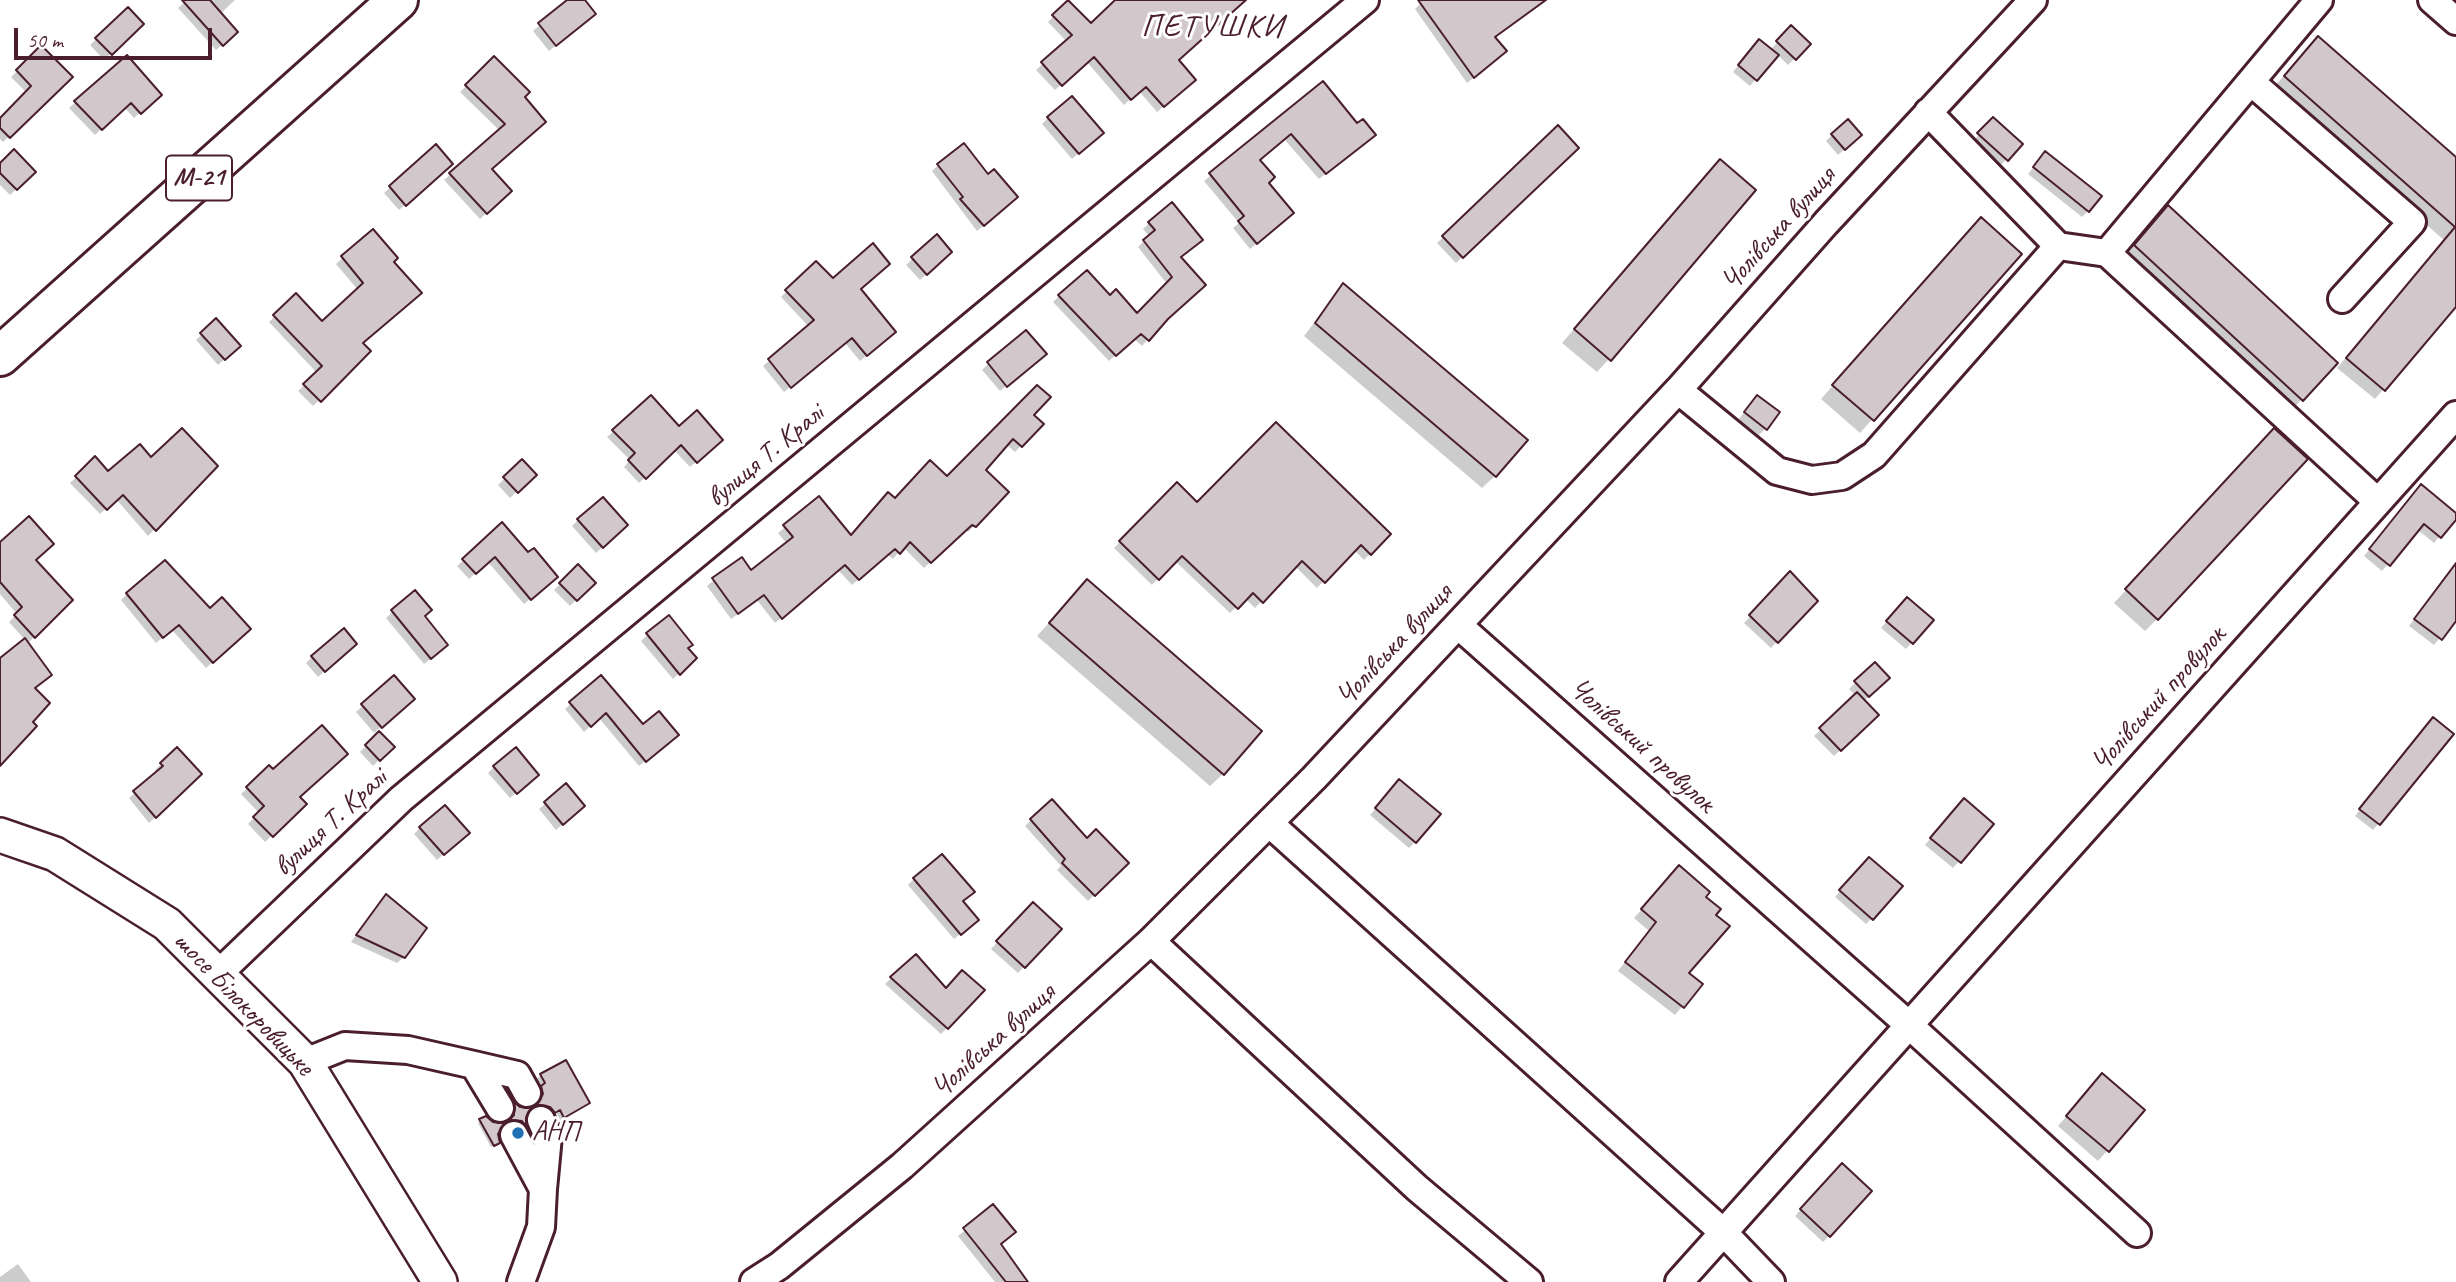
<!DOCTYPE html>
<html>
<head>
<meta charset="utf-8">
<style>
  body { margin:0 }
  #map { position:relative; width:2456px; height:1282px; overflow:hidden; background:#fff; font-family:Caveat,sans-serif }
  canvas { display:block }
  .scale { position:absolute; left:14px; top:28px; width:198px; height:32px; box-sizing:border-box; border:4px solid #4a1f2b; border-top:0; padding-left:9px; font-size:21px; line-height:24px; white-space:nowrap; color:#4a1f2b; -webkit-text-stroke:5px #fff; paint-order:stroke }
</style>
</head>
<body>
<div id="map">
<canvas width="2456" height="1282"></canvas>
<div class="scale">50 m</div>
</div>
<script>
const context = document.querySelector('canvas').getContext('2d');
context.lineJoin = 'round';
function fill(path, color) { context.fillStyle = color; context.fill(path, 'evenodd'); }
const toPath = rows => new Path2D(rows.map(r => 'M' + r).join(''));
function strokePath(path, color, width, dash) { context.strokeStyle = color; context.lineWidth = width; context.lineCap = dash ? 'butt' : 'round'; context.setLineDash(dash || []); context.stroke(path); }
function label(font, color, halo, rows, align = 'center') {
  context.font = font + ' Caveat,sans-serif'; context.lineWidth = 6; context.setLineDash([]); context.textBaseline = 'middle'; context.strokeStyle = halo; context.fillStyle = color; for (const [text, x, y, turn = 0] of rows) {
    context.save(); context.translate(x, y); context.rotate((+turn || 0) * Math.PI / 180); context.textAlign = isNaN(turn) ? turn : align; if (halo) context.strokeText(text, 0, 0); context.fillText(text, 0, 0); context.restore();
  }
}
const shadow = toPath([
  [187,0,235,0,220,14,230,38,216,50,178,8],
  [569,0,582,0,588,20,549,51,533,31],
  [1131,0,1244,0,1177,60,1188,86,1157,112,1139,91,1124,105,1087,62,1055,90,1036,70,1067,42,1048,22,1068,2,1091,25],
  [1424,0,1545,0,1494,38,1499,57,1467,83,1415,9],
  [128,9,142,24,104,60,90,45],
  [1792,27,1809,44,1788,65,1777,54,1750,86,1733,72,1753,47,1770,50],
  [41,48,70,77,3,142,0,139,0,120,27,93,11,77],
  [2306,51,2456,159,2456,225,2449,232,2456,238,2456,304,2375,399,2337,368,2445,241,2272,89],
  [127,57,154,101,134,118,124,107,95,135,69,108],
  [494,59,523,97,490,170,510,191,480,219,444,180,500,131,460,92],
  [1323,83,1367,141,1319,179,1284,139,1258,160,1286,219,1250,249,1233,228,1239,223,1204,181],
  [1048,118,1095,138,1072,159,1042,124],
  [1993,119,2021,144,2000,166,1973,141],
  [1558,128,1577,148,1456,263,1437,243],
  [1832,135,1854,141,1838,155,1826,141],
  [436,147,445,170,399,210,384,193],
  [2040,159,2088,211,2082,217,2028,174],
  [1720,161,1609,359,1597,372,1562,343],
  [0,165,34,172,10,195,0,185],
  [938,165,988,177,1010,203,977,231,932,171],
  [2155,220,2336,363,2289,413,2123,259],
  [1149,223,1179,258,1164,321,1142,346,1133,338,1109,361,1053,302,1059,296,1109,298,1137,315,1167,284,1138,247,1149,236,1143,229],
  [373,231,392,262,361,343,368,351,313,406,298,391,317,373,269,322,296,296,322,323,358,290,336,264],
  [1969,232,2020,254,1860,433,1821,399],
  [937,237,950,252,920,280,906,265],
  [816,263,833,280,859,290,887,338,860,361,845,343,784,392,763,366,809,327,781,297],
  [1343,285,1495,476,1482,488,1304,336],
  [216,321,239,346,218,365,196,340],
  [1038,360,1000,391,982,370,988,364],
  [651,398,679,428,715,446,690,467,674,450,639,483,624,467,630,460,607,437],
  [1751,403,1765,429,1759,435,1739,419],
  [1032,416,1041,424,1015,452,1006,444,983,470,1007,492,968,532,965,529,924,568,903,547,893,559,887,554,852,585,838,570,775,623,757,600,731,619,707,586,714,580,751,572,787,544,778,533,819,499,851,537,895,501,947,479],
  [2262,443,2157,619,2145,631,2114,603],
  [95,459,108,473,151,459,216,466,148,536,116,499,100,514,70,483],
  [522,462,535,475,510,498,498,485],
  [1177,484,1197,504,1389,534,1364,560,1354,550,1317,588,1295,566,1255,608,1245,598,1230,613,1175,561,1152,585,1114,548],
  [2415,493,2456,517,2434,543,2417,529,2382,571,2364,556],
  [578,520,620,531,596,553,572,526],
  [502,525,550,583,524,604,488,562,469,579,457,566],
  [0,545,34,561,71,600,27,644,33,689,0,763,0,660,25,640,9,622,17,614,0,594],
  [578,567,593,583,570,606,554,590],
  [2456,569,2456,618,2434,645,2409,626,2448,573],
  [1790,574,1816,601,1771,648,1744,623],
  [1087,581,1223,774,1210,786,1037,636],
  [415,592,440,651,424,664,386,618],
  [127,594,209,611,243,635,206,668,172,630,156,643,121,600],
  [1901,605,1932,620,1906,649,1881,628],
  [668,617,695,658,673,679,641,641],
  [349,649,318,677,306,663,312,657],
  [1875,664,1888,678,1864,701,1877,715,1834,756,1814,736,1856,696,1849,689],
  [394,678,406,704,374,733,356,712],
  [601,678,643,727,671,740,639,766,599,718,584,732,565,709],
  [2427,726,2452,734,2373,830,2355,816],
  [379,733,392,747,373,766,360,752],
  [177,749,199,774,149,823,129,798,158,773,155,770],
  [269,767,305,804,265,842,248,824,259,813,241,794],
  [494,767,531,781,510,798,488,773],
  [566,786,577,812,556,830,539,809],
  [1394,787,1415,842,1409,848,1370,815],
  [1958,806,1992,824,1953,868,1925,845],
  [1031,820,1087,841,1127,863,1088,901,1057,870,1061,866,1025,826],
  [420,828,461,839,437,860,414,834],
  [1863,865,1872,918,1866,924,1835,897],
  [1671,876,1704,897,1687,973,1701,984,1675,1015,1618,971,1649,931,1634,918],
  [914,879,961,902,970,926,954,939,908,885],
  [380,903,404,957,397,963,351,942],
  [1033,904,1059,929,1018,973,991,949],
  [916,956,945,990,982,991,941,1034,885,984],
  [541,1075,588,1103,560,1120,556,1112,550,1116,546,1110,534,1109,539,1099,538,1091,542,1087,537,1079],
  [2093,1085,2143,1110,2098,1161,2058,1126],
  [514,1104,524,1117,523,1127,510,1121],
  [480,1121,497,1134,496,1145,491,1147,478,1123],
  [1842,1165,1829,1236,1823,1242,1795,1216],
  [993,1207,1000,1244,1026,1282,995,1282,958,1236],
  [18,1264,31,1282,0,1282,0,1277]
]);
const building = toPath([
  [182,0,210,0,238,32,223,46,182,0],
  [567,0,585,0,596,14,556,46,538,23,567,0],
  [1068,0,1091,23,1115,0,1246,0,1179,60,1196,80,1164,107,1146,87,1131,100,1094,57,1062,86,1041,62,1072,35,1052,15,1068,0],
  [1418,0,1546,0,1495,37,1507,51,1474,78,1418,0],
  [128,7,144,24,112,55,95,38,128,7],
  [1791,25,1811,44,1796,60,1776,41,1791,25],
  [2318,36,2456,157,2456,307,2385,391,2346,358,2455,227,2284,76,2318,36],
  [1759,39,1779,55,1757,81,1738,65,1759,39],
  [41,45,73,77,10,138,0,128,0,118,31,86,16,70,41,45],
  [127,55,162,95,141,114,131,103,102,130,74,101,127,55],
  [494,56,530,92,525,97,546,122,492,169,512,191,487,214,449,173,505,124,465,85,494,56],
  [1323,81,1357,123,1363,119,1376,135,1326,174,1291,134,1260,160,1275,177,1269,183,1294,213,1257,244,1238,221,1244,216,1209,173,1323,81],
  [1072,96,1104,133,1079,154,1047,117,1072,96],
  [1993,117,2023,144,2008,161,1977,133,1993,117],
  [1848,119,1862,135,1845,150,1831,134,1848,119],
  [1558,125,1579,148,1463,258,1442,236,1558,125],
  [964,143,988,174,994,169,1018,197,984,226,960,199,963,197,937,164,964,143],
  [436,144,453,164,406,206,389,186,436,144],
  [14,149,36,172,17,190,0,173,0,163,14,149],
  [2045,151,2102,196,2089,212,2033,167,2045,151],
  [1720,159,1756,190,1611,361,1574,329,1720,159],
  [1172,202,1203,240,1181,257,1206,285,1168,319,1149,341,1141,334,1116,356,1058,295,1087,270,1110,295,1116,289,1137,313,1172,277,1143,240,1155,230,1148,222,1172,202],
  [2168,205,2338,363,2303,401,2134,245,2168,205],
  [1981,217,2022,254,1874,421,1832,385,1981,217],
  [373,229,398,258,394,262,422,293,363,343,371,351,321,402,303,384,322,366,273,315,296,293,322,321,363,283,341,256,373,229],
  [937,234,952,252,927,275,911,257,937,234],
  [873,243,890,264,861,289,896,332,867,356,852,338,791,388,768,359,814,320,785,290,816,261,833,278,873,243],
  [1343,283,1528,440,1496,477,1315,323,1343,283],
  [216,318,241,346,225,360,200,333,216,318],
  [1026,330,1047,354,1007,387,987,362,1026,330],
  [1037,385,1051,397,1034,415,1044,424,1022,447,1013,439,986,470,1009,492,976,527,972,525,931,563,910,542,900,554,895,549,859,580,845,565,782,619,764,595,738,614,712,578,742,557,751,570,793,537,783,525,819,496,851,535,888,492,895,498,930,460,947,476,1037,385],
  [651,395,679,426,697,410,723,440,697,463,681,445,646,479,628,460,635,453,612,430,651,395],
  [1757,395,1780,412,1767,430,1744,412,1757,395],
  [1276,422,1391,534,1371,555,1361,545,1325,583,1302,561,1263,603,1253,593,1238,609,1182,556,1159,580,1119,541,1177,482,1197,502,1276,422],
  [182,428,218,466,156,531,123,495,107,510,75,476,95,456,108,471,140,444,151,457,182,428],
  [2274,428,2308,459,2158,620,2125,589,2274,428],
  [522,459,537,475,518,493,503,477,522,459],
  [2421,484,2456,513,2456,520,2441,538,2424,524,2390,566,2369,549,2421,484],
  [603,497,628,525,603,548,577,519,603,497],
  [29,516,54,544,36,560,73,600,35,638,14,615,22,607,0,582,0,542,29,516],
  [502,522,528,552,534,548,558,577,531,600,495,557,476,574,462,559,502,522],
  [165,560,210,608,222,597,251,629,213,663,179,625,163,638,126,593,165,560],
  [2456,563,2456,621,2442,640,2414,619,2456,563],
  [578,564,596,583,577,601,559,583,578,564],
  [1790,571,1818,601,1778,643,1749,615,1790,571],
  [1087,579,1262,731,1224,775,1049,623,1087,579],
  [415,590,432,610,425,616,448,645,431,659,391,610,415,590],
  [1907,597,1934,620,1913,644,1886,621,1907,597],
  [669,615,693,645,688,648,697,658,680,675,646,633,669,615],
  [344,628,357,644,325,672,311,656,344,628],
  [25,638,52,675,35,688,50,703,33,722,37,726,0,766,0,658,25,638],
  [1875,662,1890,678,1869,697,1854,681,1875,662],
  [394,675,415,699,382,728,361,704,394,675],
  [601,675,643,724,659,711,679,735,646,762,606,713,591,727,569,702,601,675],
  [1857,692,1879,715,1841,751,1819,728,1857,692],
  [2433,717,2454,734,2380,825,2359,809,2433,717],
  [322,725,348,754,300,797,307,804,273,837,253,817,264,806,246,787,269,765,273,769,322,725],
  [379,731,395,747,380,761,365,745,379,731],
  [177,747,202,774,156,818,133,791,163,766,160,763,177,747],
  [516,747,539,775,517,794,493,766,516,747],
  [1399,779,1441,814,1416,843,1375,808,1399,779],
  [566,783,585,806,563,825,544,802,566,783],
  [1964,798,1994,824,1961,863,1930,838,1964,798],
  [1052,799,1087,838,1096,829,1129,863,1095,896,1062,863,1065,859,1030,819,1052,799],
  [445,805,470,833,444,855,419,827,445,805],
  [942,854,975,892,963,901,979,920,961,935,913,878,942,854],
  [1869,857,1903,886,1873,920,1839,890,1869,857],
  [1679,865,1710,892,1706,897,1721,909,1716,915,1730,926,1689,973,1703,984,1684,1008,1625,962,1656,922,1641,909,1679,865],
  [386,894,427,928,405,958,356,935,386,894],
  [1033,902,1062,929,1025,968,996,941,1033,902],
  [916,954,946,988,962,970,985,990,948,1029,890,977,916,954],
  [566,1060,590,1103,564,1118,560,1110,555,1113,550,1107,536,1105,543,1094,541,1086,545,1083,540,1074,566,1060],
  [2102,1073,2145,1110,2109,1152,2066,1116,2102,1073],
  [514,1102,520,1107,532,1107,526,1118,526,1126,522,1121,509,1120,514,1115,514,1102],
  [486,1116,493,1122,505,1123,498,1134,500,1143,494,1146,479,1119,486,1116],
  [1842,1163,1872,1191,1830,1237,1800,1209,1842,1163],
  [993,1204,1016,1232,1001,1244,1028,1282,1006,1282,963,1228,993,1204]
]);
const minor = toPath([
  [2432,0,2456,21],
  [2251,82,2412,222,2342,299],
  [1928,112,2058,246,2107,253,2377,501],
  [2107,253,2319,0],
  [1678,390,1777,471,1812,480,1842,476,1874,455,2058,246],
  [1458,625,1910,1026,2137,1233],
  [1269,823,1724,1233,1771,1282],
  [1151,941,1417,1188,1529,1282],
  [218,974,401,799,1365,0],
  [305,1062,345,1046,408,1050,474,1065,500,1108],
  [474,1065,517,1075,527,1093],
  [541,1120,548,1136,543,1189],
  [514,1135,543,1189,541,1227,521,1282],
  [754,1282,779,1266,902,1166,1151,941,1314,778,1678,390,1826,223,2033,0],
  [1679,1282,2456,415]
]);
const major = toPath([
  [0,835,55,854,167,924,305,1062,440,1282]
]);
const highway = toPath([
  [0,356,398,0]
]);
const markers = [
  [518,1133,7,"#1f6fb2"]
];
const shields = [
  [199,178,66]
];
const shieldNames = [
  ["М-21",199,178]
];
const streetNames = [
  ["Чолівська вулиця",1779,229,-48],
  ["вулиця Т. Кралі",766,456,-40],
  ["Чолівська вулиця",1395,645,-47],
  ["Чолівський провулок",2159,699,-48],
  ["Чолівський провулок",1642,746,42],
  ["вулиця Т. Кралі",331,823,-43],
  ["шосе Білокоровицьке",243,1004,46],
  ["Чолівська вулиця",994,1041,-42]
];
const poiNames = [
  ["АНП",532,1133]
];
const quarterNames = [
  ["ПЕТУШКИ",1213,28]
];
fill(shadow, '#0003');
fill(building, '#d2c7cb');
strokePath(building, '#4a1f2b', 2);
strokePath(minor, '#4a1f2b', 32);
strokePath(major, '#4a1f2b', 38);
strokePath(highway, '#4a1f2b', 44);
strokePath(minor, '#fff', 26);
strokePath(major, '#fff', 33);
strokePath(highway, '#fff', 38);
for (const [x, y, r, color] of markers) { const dot = new Path2D(); dot.arc(x, y, r, 0, 2 * Math.PI); context.fillStyle = color; context.fill(dot); strokePath(dot, '#fff', 2.5); }
for (const [x, y, w] of shields) { const box = new Path2D(); box.roundRect(x - w / 2, y - 22.5, w, 45, 5); context.fillStyle = '#fff'; context.fill(box); strokePath(box, '#4a1f2b', 2); }
label('bold 26px', '#4a1f2b', null, shieldNames);
label('28px', '#4a1f2b', '#fff', streetNames);
label('28px', '#4a1f2b', '#fff', poiNames, 'left');
context.letterSpacing = '2px';
label('32px', '#4a1f2b', '#fff', quarterNames);
context.letterSpacing = '0px';
</script>
</body>
</html>
